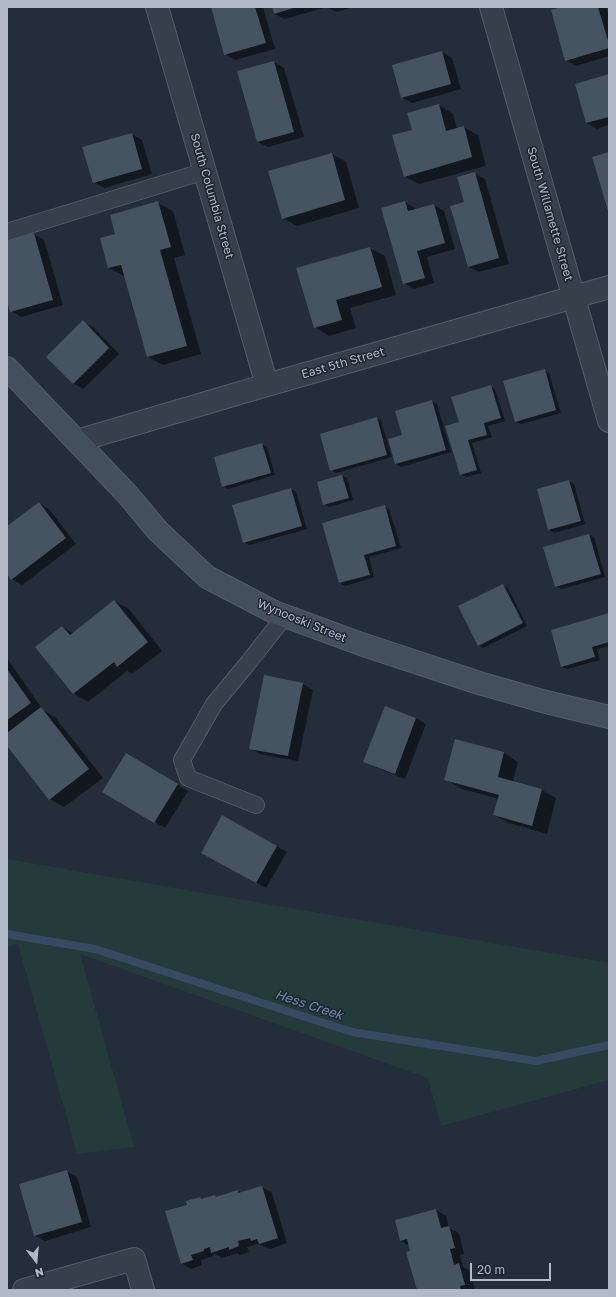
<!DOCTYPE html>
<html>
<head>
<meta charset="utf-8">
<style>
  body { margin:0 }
  #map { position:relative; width:616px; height:1297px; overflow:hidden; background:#232e3a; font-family:"Golos Text",sans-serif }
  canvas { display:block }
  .frame { position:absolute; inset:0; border:8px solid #b1bac6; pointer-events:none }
  .north { position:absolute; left:16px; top:1241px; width:40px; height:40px; -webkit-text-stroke:3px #1b242f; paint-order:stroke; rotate:164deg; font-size:11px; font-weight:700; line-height:16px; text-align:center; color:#b1bac6 }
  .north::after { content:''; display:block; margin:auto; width:14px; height:18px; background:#b1bac6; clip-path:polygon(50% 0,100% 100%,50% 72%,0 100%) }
  .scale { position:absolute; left:470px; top:1263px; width:81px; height:18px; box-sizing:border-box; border:2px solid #b1bac6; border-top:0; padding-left:5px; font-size:12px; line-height:14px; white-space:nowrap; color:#b1bac6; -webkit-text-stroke:3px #1b242f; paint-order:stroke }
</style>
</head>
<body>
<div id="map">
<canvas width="616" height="1297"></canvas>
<div class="frame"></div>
<div class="north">N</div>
<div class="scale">20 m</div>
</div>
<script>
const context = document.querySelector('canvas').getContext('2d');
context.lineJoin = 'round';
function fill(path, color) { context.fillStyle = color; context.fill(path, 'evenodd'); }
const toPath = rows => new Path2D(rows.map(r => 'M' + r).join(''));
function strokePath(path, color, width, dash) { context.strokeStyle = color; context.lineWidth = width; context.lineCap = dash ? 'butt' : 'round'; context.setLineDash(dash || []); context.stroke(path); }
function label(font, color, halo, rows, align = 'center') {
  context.font = font + ' "Golos Text",sans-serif'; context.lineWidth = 3; context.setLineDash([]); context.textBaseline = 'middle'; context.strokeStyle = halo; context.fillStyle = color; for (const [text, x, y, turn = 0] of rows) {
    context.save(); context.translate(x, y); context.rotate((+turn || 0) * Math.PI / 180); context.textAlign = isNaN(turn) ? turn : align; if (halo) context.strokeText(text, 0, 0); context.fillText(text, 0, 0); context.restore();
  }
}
const green = toPath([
  [7,859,609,963,609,1080,441,1126,428,1078,80,954,134,1147,77,1154,18,944,7,947]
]);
const shadow = toPath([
  [212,7,263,7,275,49,235,60,225,54],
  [273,7,354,7,336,12,327,7,285,19,274,14],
  [566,7,606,7,609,16,609,56,576,66,566,60],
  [442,52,452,58,461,89,412,103,402,98],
  [274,62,284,68,304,137,268,147,258,142],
  [609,76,609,125,597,129,587,123,576,85],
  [439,105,453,114,457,129,464,127,478,135,486,166,419,184,404,176,413,130],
  [132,134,142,140,152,174,104,188,94,182],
  [332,154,346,162,359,208,297,226,283,218],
  [474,173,485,179,509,264,479,272,469,267],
  [405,202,415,208,416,210,434,205,444,211,455,249,427,257,434,283,414,289,404,283],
  [158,203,173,211,185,255,174,258,201,354,163,365,148,357,125,276,124,276,109,268],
  [34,234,44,240,63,305,21,317,11,311,7,298,7,242],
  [370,248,385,256,396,295,350,308,356,328,329,336,315,327],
  [83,322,93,327,119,354,83,389,73,383],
  [544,370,549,373,561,413,521,424,516,422],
  [490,386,495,389,505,421,488,426,492,437,472,443,481,473,466,477,461,474,460,423],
  [432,401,437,404,451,452,401,467,396,464,389,440,403,436],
  [377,418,381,421,392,457,336,473,331,470],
  [262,444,267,447,275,475,228,489,223,486,215,458],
  [342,476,347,478,353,500,329,507,324,504],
  [569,481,574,484,585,524,554,533,549,530,538,490],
  [291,489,296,492,307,529,249,545,244,542],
  [39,503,49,509,76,544,22,585,12,579,7,573,7,528],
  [384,506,389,509,401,548,369,557,374,577,345,586,340,583],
  [589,535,594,537,605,577,561,589,556,586],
  [503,585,508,588,527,626,483,648,478,645],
  [114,601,129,609,162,651,132,674,127,671,88,702,73,693,62,627,73,633],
  [609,614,609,646,597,649,600,660,567,669,562,667],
  [7,658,43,710,55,717,103,778,64,807,49,799,7,744],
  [265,676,303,684,313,690,298,761,260,754,250,748],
  [386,707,416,718,426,724,405,779,375,767,365,761],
  [456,740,504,753,518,762,513,782,542,790,556,798,547,834,509,823,494,815,499,799,460,788,445,779],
  [137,760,188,791,165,828,104,792],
  [222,816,287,852,266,888,202,852],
  [66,1171,77,1177,91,1227,45,1241,34,1235],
  [262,1187,272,1193,287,1243,270,1249,258,1244,247,1247,249,1252,240,1255,237,1253,222,1258,215,1254,213,1254,214,1256,201,1260,202,1265,191,1269,181,1263,188,1205,200,1198,203,1199,215,1196,218,1197,237,1191,241,1193],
  [436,1210,446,1216,449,1228,459,1233,464,1254,460,1255,463,1267,469,1270,475,1290,418,1290,410,1246,401,1241]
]);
const stream = toPath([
  [7,934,95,949,352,1032,536,1061,609,1045]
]);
const building = toPath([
  [211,7,255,7,266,43,224,55],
  [272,7,297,7,274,14],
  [562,7,598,7,609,44,609,48,565,61,551,10],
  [442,51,451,84,401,98,392,65],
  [274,61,294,132,257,142,237,71],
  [609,74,609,117,586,123,575,84],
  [439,104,446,131,464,126,472,157,404,177,392,135,412,130,407,113],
  [132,133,142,169,93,183,82,147],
  [609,152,609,214,592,157],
  [332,153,345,200,282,219,268,171],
  [475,172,499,258,468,267,450,206,464,202,457,177],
  [158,201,171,247,160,250,187,346,147,357,121,265,108,268,100,238,115,234,110,215],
  [405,201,408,211,434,204,445,243,417,251,425,278,403,284,381,208],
  [34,233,53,300,10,312,7,301,7,241],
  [370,247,382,287,336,300,342,320,314,328,296,268],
  [83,320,109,348,73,384,46,357],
  [545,369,556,410,515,422,503,381],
  [491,385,501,418,484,423,487,435,468,440,477,470,460,475,445,426,459,422,451,397],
  [432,400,446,450,395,464,388,439,402,435,395,411],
  [377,417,387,455,330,471,320,434],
  [262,443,271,473,222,487,214,457],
  [342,475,349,498,323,505,317,482],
  [569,480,581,521,548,530,537,489],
  [291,488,302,526,243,543,232,505],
  [39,502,66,538,11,580,7,574,7,526],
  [385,505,396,546,364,555,370,575,339,583,322,523],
  [589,534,601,574,555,587,543,547],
  [503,584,523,623,478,646,458,606],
  [114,600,148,642,117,667,114,662,73,694,35,647,62,626,70,635],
  [609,613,609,642,592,647,595,657,561,667,551,630],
  [7,669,31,703,7,720],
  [264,675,303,683,288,756,249,749],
  [385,706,416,718,395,774,363,762],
  [41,707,89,769,49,800,7,746,7,733],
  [455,739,504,752,498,777,542,789,532,826,493,815,499,795,444,780],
  [126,753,178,784,154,823,102,792],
  [222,815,277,846,256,883,201,853],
  [67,1170,82,1222,34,1236,19,1184],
  [262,1186,278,1238,259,1244,257,1239,251,1241,250,1238,238,1241,239,1246,229,1250,229,1247,211,1253,210,1247,204,1249,204,1251,191,1255,193,1260,181,1264,165,1211,187,1205,186,1201,200,1197,201,1199,215,1195,216,1197,238,1190,238,1193],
  [436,1209,441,1228,449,1226,455,1248,450,1249,454,1265,459,1263,465,1285,460,1286,461,1290,417,1290,406,1252,410,1251,407,1239,400,1241,395,1220]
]);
const service = toPath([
  [7,232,205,171],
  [256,805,188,778,182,760,214,704,248,663,285,616]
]);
const minor = toPath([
  [157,7,267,385],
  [491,7,609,421],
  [77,441,267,385,609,287],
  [24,1290,134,1259,143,1290]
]);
const secondary = toPath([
  [7,368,127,494,158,531,207,577,274,612,361,644,479,683,546,702,609,717]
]);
const streetNames = [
  ["South Columbia Street",212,196,74],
  ["South Willamette Street",550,214,74],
  ["East 5th Street",343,363,-16],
  ["Wynooski Street",302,621,22]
];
const waterNames = [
  ["Hess Creek",309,1005,18]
];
fill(green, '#243a3b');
fill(shadow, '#0007');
strokePath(stream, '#364a61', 8);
fill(building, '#465361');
strokePath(service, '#545d68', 18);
strokePath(minor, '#545d68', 24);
strokePath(secondary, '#545d68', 24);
strokePath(service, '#363f4a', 16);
strokePath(minor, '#363f4a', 22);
strokePath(secondary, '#444f5d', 22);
label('12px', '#b1bac6', '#1b242f', streetNames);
label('italic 13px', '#728caa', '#1b242f', waterNames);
</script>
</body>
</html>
